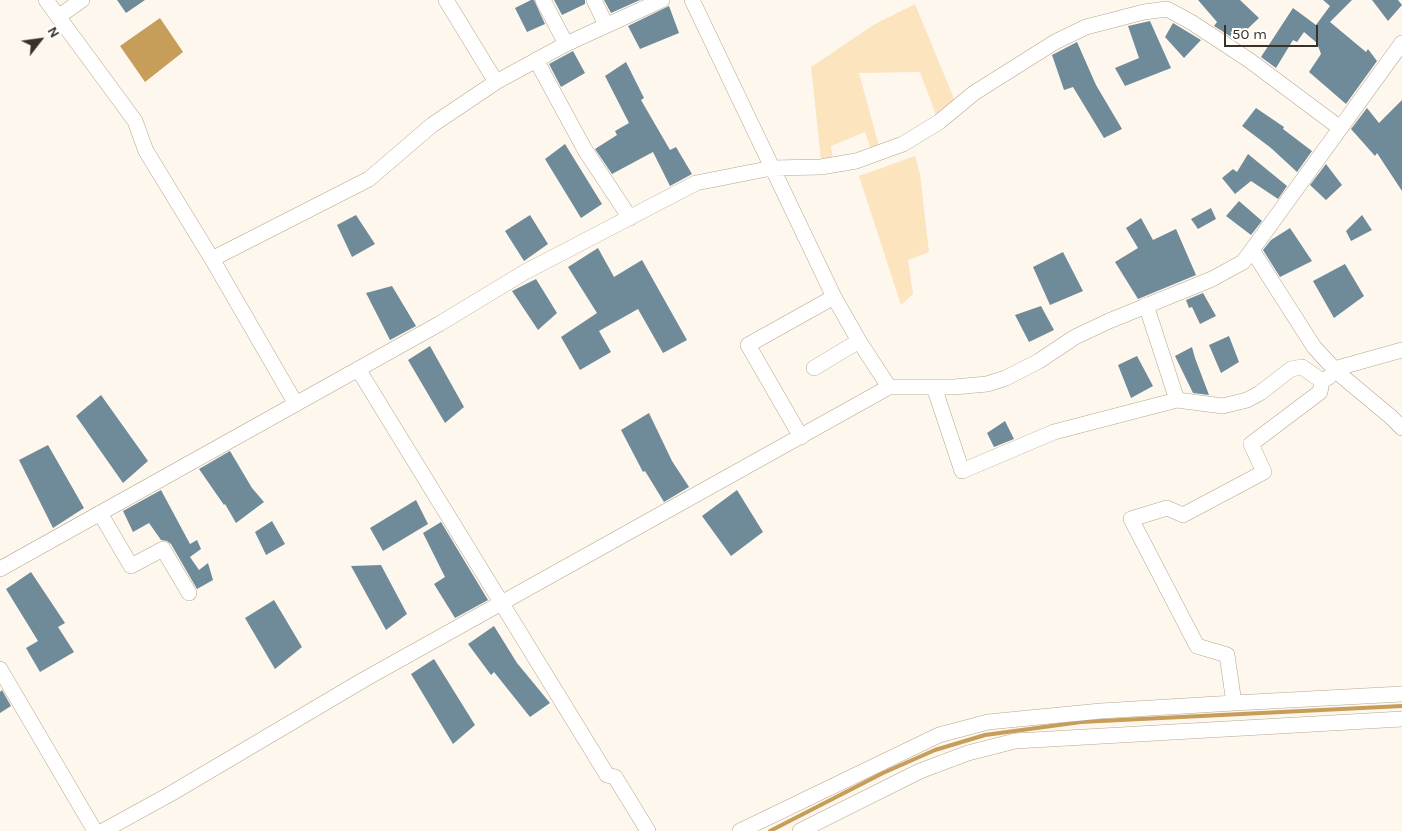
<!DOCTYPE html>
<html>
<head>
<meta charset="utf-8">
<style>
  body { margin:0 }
  #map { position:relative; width:1402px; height:831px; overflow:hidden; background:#fef7ed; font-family:Karla,sans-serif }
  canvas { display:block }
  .north { position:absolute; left:15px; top:15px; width:50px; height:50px; -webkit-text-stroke:4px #fff; paint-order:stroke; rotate:60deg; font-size:14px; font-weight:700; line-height:20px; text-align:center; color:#393228 }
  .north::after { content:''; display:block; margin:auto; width:18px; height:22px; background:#393228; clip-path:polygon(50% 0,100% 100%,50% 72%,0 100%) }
  .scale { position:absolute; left:1224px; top:25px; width:94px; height:22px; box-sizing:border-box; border:2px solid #393228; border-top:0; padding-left:6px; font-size:15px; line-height:18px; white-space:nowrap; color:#393228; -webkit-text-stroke:4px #fff; paint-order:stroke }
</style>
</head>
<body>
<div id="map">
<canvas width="1402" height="831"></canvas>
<div class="north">N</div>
<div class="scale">50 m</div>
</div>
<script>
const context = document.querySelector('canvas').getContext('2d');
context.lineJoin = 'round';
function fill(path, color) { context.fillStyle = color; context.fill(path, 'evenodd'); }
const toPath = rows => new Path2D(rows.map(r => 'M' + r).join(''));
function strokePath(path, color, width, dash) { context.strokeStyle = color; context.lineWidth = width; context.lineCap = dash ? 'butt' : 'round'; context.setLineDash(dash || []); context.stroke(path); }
const green = toPath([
  [915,4,955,101,936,115,920,72,859,73,879,146,871,149,865,132,831,146,833,160,821,160,811,67,875,24],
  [915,156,920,174,929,252,908,260,913,294,901,305,859,176]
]);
const water = toPath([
  [160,18,183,52,145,82,120,46]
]);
const stream = toPath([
  [770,831,883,773,935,750,985,735,1081,722,1402,706]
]);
const building = toPath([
  [117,0,145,0,126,13],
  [531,0,534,0,545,24,527,32,515,8],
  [554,0,585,0,585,4,562,15],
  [604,0,640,0,611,13],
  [1198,0,1240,0,1259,18,1236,40,1214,26,1217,22],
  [1323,0,1352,0,1330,22,1366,52,1368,49,1377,61,1346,104,1309,72,1321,54,1317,43,1304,32,1297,42,1293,40,1276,68,1261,57,1293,8,1316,25,1330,6],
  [1372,0,1398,0,1402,5,1388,21],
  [669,6,679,33,640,49,628,26],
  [1150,21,1171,68,1125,86,1115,68,1139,58,1128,26],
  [1173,23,1201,40,1184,58,1165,37],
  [1077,42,1096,85,1122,129,1104,138,1073,87,1064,90,1052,55],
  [573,51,585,73,561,87,549,64],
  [626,62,644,98,641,100,670,150,676,147,692,174,670,186,653,152,612,174,595,149,617,135,615,131,629,123,605,76],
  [1402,100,1402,191,1377,153,1375,156,1351,129,1367,108,1379,123],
  [1256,108,1284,127,1283,129,1312,151,1297,172,1271,148,1242,126],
  [565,144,602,204,581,218,545,159],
  [1248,154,1287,186,1278,199,1251,181,1235,194,1222,178,1233,169,1237,172],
  [1326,164,1342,185,1326,200,1310,185],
  [1239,201,1262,221,1251,235,1226,216],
  [1211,208,1216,219,1198,229,1191,219],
  [356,215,375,244,352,257,337,225],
  [530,215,548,244,524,261,505,231],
  [1362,215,1372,230,1351,241,1346,231],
  [1141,218,1153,240,1176,229,1196,275,1138,299,1115,262,1138,248,1126,228],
  [1290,228,1312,261,1280,277,1263,250,1271,240],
  [598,248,614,277,642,260,687,340,663,353,638,309,599,331,611,352,580,370,561,337,597,313,568,267],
  [1063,252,1083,291,1050,305,1033,267],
  [1345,264,1364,296,1334,318,1313,281],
  [536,279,557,313,538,330,512,291],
  [392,286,416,326,390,340,366,293],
  [1203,293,1216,316,1200,324,1192,307,1189,308,1186,300],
  [1041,306,1054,330,1029,342,1015,315],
  [1229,336,1239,362,1221,373,1209,345],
  [430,346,464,407,445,423,408,360],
  [1192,347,1195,358,1209,395,1193,393,1175,356],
  [1137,356,1153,386,1131,398,1118,365],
  [101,395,148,461,123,483,76,416],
  [649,413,672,461,689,487,664,502,645,471,643,472,621,430],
  [1005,421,1014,439,994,447,987,433],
  [48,445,84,508,53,528,19,460],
  [230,451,252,488,264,502,236,523,225,504,224,505,199,469],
  [161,490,190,544,197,540,201,549,190,557,199,570,208,563,213,580,197,589,171,544,167,541,161,540,149,523,133,532,123,511],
  [737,490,763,532,731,556,702,516],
  [416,500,428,524,383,551,370,528],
  [272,521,285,544,266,555,255,532],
  [441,522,488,600,455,618,434,584,445,577,423,533],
  [381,565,407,614,386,630,351,566],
  [31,572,65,623,58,627,74,652,40,672,26,648,38,641,6,589],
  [274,600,302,647,275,669,245,618],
  [494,626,517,663,550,703,530,717,494,672,491,675,468,644],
  [434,659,475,725,453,744,411,674],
  [2,690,11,706,0,713,0,692]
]);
const minor = toPath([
  [46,0,135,121,146,151,212,259,296,404],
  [446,0,496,82],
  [543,0,566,44],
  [594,0,606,25],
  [692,0,834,297,859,341,889,387],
  [58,17,82,0],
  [1402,43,1252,250,1314,347,1337,372,1391,417,1402,428],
  [536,60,585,150,630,218],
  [212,259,369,179,432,125,496,82,566,44,662,0],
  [1146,305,1177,400,1223,406,1247,400,1260,393,1291,369,1302,367,1322,381,1329,377],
  [814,368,859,341],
  [358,369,607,775,615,777,648,831],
  [1334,369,1402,350],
  [1322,381,1320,392,1251,444,1264,472,1183,515,1167,508,1131,519,1197,646,1227,655,1234,703,1402,694],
  [934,387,962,471,1054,432,1177,400],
  [801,437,748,345,834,297],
  [100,513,131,566,163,549,189,593],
  [0,569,439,324,525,272,696,183,772,168,821,167,856,161,903,144,939,122,974,93,1055,42,1086,27,1144,12,1167,9,1191,22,1249,60,1340,128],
  [0,669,95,831],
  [103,831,172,793,365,679,889,387,954,387,987,384,1006,378,1039,361,1075,337,1109,321,1212,279,1243,262,1252,250],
  [740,831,939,735,988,722,1101,711,1234,703],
  [800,831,920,771,968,753,1015,741,1402,719]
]);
fill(green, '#fce4bf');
fill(water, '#c69d59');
strokePath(stream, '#c69d59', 4);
fill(building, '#6f8b9a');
strokePath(minor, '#b6a68d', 16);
strokePath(minor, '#fff', 15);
</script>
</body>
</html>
